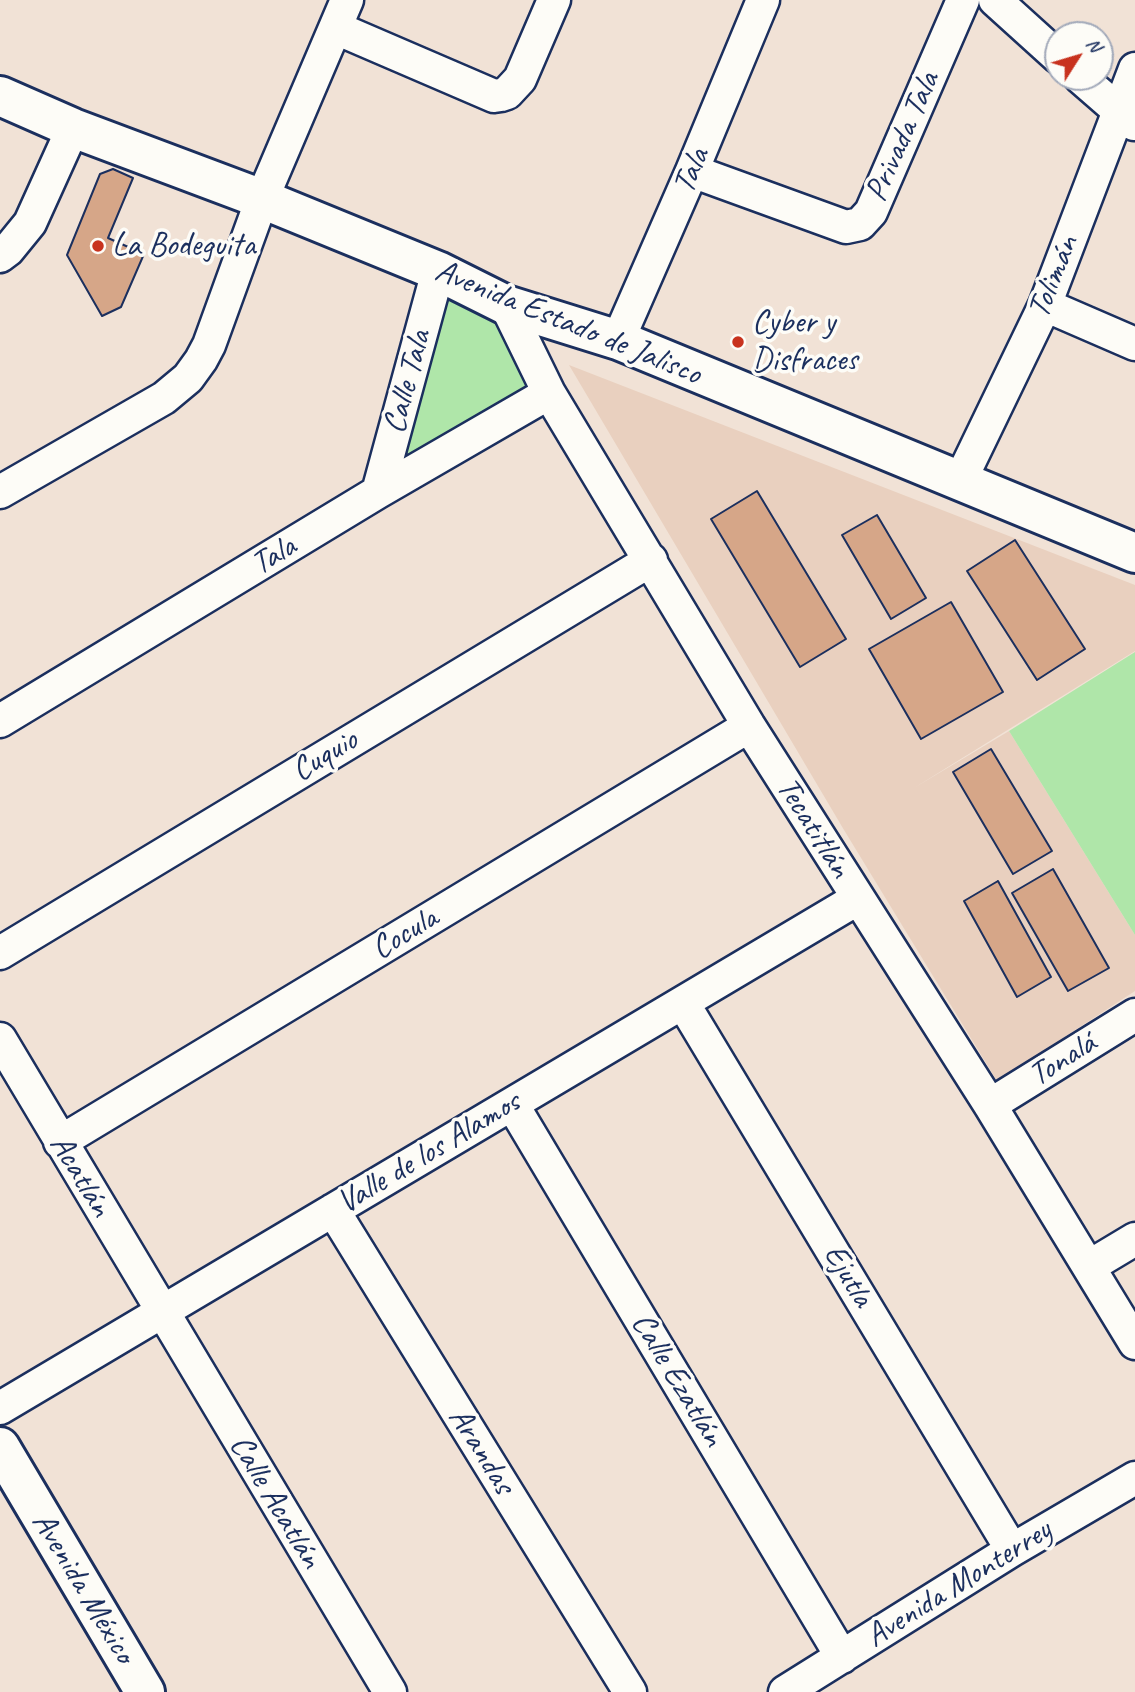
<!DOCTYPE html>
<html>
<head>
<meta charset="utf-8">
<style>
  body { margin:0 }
  #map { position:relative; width:1135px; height:1692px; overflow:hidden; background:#f1e2d6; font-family:Caveat,sans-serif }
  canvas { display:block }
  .north { position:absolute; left:1044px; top:21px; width:70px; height:70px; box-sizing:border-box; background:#fdfcf7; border:2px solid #a3aaba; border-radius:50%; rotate:53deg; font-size:19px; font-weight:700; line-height:28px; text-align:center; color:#1b2f5e }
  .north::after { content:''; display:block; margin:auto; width:24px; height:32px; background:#c8321e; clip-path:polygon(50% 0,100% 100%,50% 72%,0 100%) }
</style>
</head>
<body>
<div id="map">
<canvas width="1135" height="1692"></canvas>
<div class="north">N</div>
</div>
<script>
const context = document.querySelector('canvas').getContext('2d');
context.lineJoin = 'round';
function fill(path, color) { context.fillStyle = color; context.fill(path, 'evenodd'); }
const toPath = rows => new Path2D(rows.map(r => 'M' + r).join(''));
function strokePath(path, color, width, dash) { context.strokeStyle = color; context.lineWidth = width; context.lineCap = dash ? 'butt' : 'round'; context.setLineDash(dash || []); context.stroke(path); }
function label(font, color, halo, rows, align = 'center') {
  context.font = font + ' Caveat,sans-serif'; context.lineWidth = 7; context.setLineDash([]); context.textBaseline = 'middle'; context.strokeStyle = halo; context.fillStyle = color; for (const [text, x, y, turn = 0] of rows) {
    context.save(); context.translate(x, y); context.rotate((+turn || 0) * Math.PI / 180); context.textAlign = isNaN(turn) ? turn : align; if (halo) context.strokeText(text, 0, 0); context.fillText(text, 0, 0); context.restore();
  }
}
const built = toPath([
  [569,365,1135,585,1135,651,914,788,1009,731,1135,935,1135,991,997,1081,844,830]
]);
const green = toPath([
  [447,299,501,325,532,387,400,465],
  [1135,652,1135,935,1009,731]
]);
const building = toPath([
  [113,169,133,178,108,238,144,254,121,307,102,316,67,255,100,174,113,169],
  [757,491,846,639,800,667,711,519,757,491],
  [877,515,926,598,891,619,842,535,877,515],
  [1015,540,1085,649,1037,680,967,571,1015,540],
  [951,602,1003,692,921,739,869,649,951,602],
  [991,749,1052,851,1013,874,953,772,991,749],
  [1053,869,1109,968,1068,991,1012,893,1053,869],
  [998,881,1051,977,1017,997,964,901,998,881]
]);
const street = toPath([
  [995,0,1058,57],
  [336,28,494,96,501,95,507,93,520,79,554,0],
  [1080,77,1134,124],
  [692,171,846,227,860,224,871,212,963,0],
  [0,256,8,250,30,223,73,128],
  [506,305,549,393,749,726,990,1105,1135,1343],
  [1045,305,1135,344],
  [618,340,692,171,763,0],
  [960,481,1045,305,1135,69],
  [0,492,164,398,188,378,201,360,209,345,262,199,347,0],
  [378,492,438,271],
  [0,721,378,492,549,393],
  [0,953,651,560],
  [683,1003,1012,1550],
  [0,1039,390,1692],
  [512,1104,842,1657],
  [990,1105,1135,1015],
  [60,1142,749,726],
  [333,1210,630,1692],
  [1090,1266,1135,1239],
  [0,1408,857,899],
  [785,1692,1012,1550,1135,1478]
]);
const secondary = toPath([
  [0,96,73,128,262,199,438,271,506,305,618,340,1135,553],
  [0,1447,145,1692]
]);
const markers = [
  [98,246,7,"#c8321e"],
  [738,342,7,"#c8321e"]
];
const streetNames = [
  ["Privada Tala",903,137,-66],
  ["Tala",692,171,-67],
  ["Tolimán",1054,277,-68],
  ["Avenida Estado de Jalisco",568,323,22],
  ["Calle Tala",408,382,-75],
  ["Tala",274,556,-31],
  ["Cuquio",325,756,-31],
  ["Tecatitlán",813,828,58],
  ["Cocula",405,934,-31],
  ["Tonalá",1063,1060,-32],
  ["Valle de los Alamos",429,1153,-31],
  ["Acatlán",80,1176,59],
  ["Ejutla",848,1276,59],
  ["Calle Ezatlán",677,1380,59],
  ["Arandas",481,1451,58],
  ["Calle Acatlán",275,1502,59],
  ["Avenida Monterrey",959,1584,-32],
  ["Avenida México",83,1588,59]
];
const poiNames = [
  ["La Bodeguita",112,246],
  ["Cyber y",752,323],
  ["Disfraces",752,361]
];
fill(built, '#e9d0bf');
fill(green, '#afe6a9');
fill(building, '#d6a688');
strokePath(building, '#1b2f5e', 2);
strokePath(street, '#1b2f5e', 37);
strokePath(secondary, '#1b2f5e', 44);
strokePath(street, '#fdfcf7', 32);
strokePath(secondary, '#fdfcf7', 38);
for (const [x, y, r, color] of markers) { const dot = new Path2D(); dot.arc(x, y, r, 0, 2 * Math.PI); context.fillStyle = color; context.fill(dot); strokePath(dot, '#fdfcf7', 2.5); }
label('33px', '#1b2f5e', '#fdfcf7', streetNames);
label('33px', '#1b2f5e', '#fdfcf7', poiNames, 'left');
</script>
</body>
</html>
